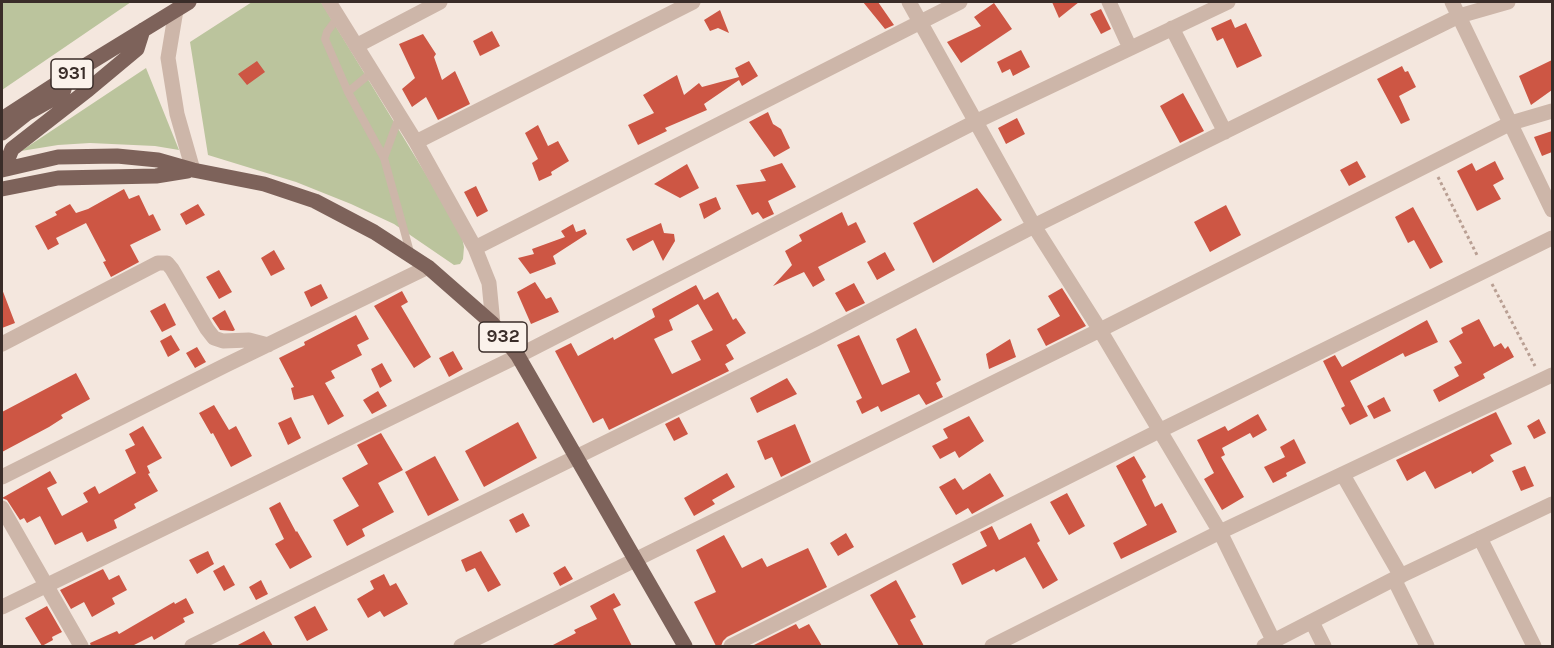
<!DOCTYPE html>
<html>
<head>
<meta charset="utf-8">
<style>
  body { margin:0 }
  #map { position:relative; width:1554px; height:648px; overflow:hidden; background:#f4e7de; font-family:Karla,sans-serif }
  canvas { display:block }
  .frame { position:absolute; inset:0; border:3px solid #3a2d29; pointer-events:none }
</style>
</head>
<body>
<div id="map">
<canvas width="1554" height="648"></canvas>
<div class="frame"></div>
</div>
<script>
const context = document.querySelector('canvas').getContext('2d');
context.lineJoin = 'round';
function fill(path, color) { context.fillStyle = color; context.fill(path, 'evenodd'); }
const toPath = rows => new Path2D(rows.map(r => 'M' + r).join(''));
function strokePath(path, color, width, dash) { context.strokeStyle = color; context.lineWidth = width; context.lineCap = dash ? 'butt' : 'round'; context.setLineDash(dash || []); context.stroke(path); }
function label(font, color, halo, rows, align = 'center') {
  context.font = font + ' Karla,sans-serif'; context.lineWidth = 5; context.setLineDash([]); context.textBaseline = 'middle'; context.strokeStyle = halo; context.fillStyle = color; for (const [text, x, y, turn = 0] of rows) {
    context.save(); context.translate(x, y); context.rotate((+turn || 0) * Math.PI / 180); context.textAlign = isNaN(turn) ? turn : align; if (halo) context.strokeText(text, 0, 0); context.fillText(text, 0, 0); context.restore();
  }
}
const green = toPath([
  [2,2,131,2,2,90],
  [252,2,321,2,461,232,464,247,463,259,460,264,454,265,394,224,351,204,296,182,208,155,190,42],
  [146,68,179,150,155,146,90,143,58,145,21,151]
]);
const building = toPath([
  [863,2,878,2,894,25,885,29],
  [1052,2,1079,2,1059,18],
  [994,3,1012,29,961,63,947,42,981,26,974,17],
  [1101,9,1111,29,1101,34,1090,14],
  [720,10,729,33,718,28,710,31,704,20],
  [1231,19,1235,28,1246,23,1262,56,1237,68,1223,38,1217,41,1211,28],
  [492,31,500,46,480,56,473,41],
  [423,34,436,54,434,57,442,80,455,71,470,104,438,120,426,97,412,107,402,89,415,78,399,44],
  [1021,50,1030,67,1013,76,1010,69,1002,73,997,62],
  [1552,60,1552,90,1531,105,1519,76],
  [257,61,265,72,247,85,238,74],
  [749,61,758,76,742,86,739,80,704,104,707,110,665,128,667,131,638,145,628,125,654,113,643,95,677,75,684,95,699,83,702,87,739,77,735,68],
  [1402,66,1405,72,1408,71,1416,87,1399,96,1410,120,1401,124,1377,79],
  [1183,93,1204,131,1180,143,1160,106],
  [768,112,773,124,781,129,790,148,774,157,749,122],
  [1017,118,1025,134,1006,144,998,128],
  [538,125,548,146,558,141,569,161,551,172,552,175,539,181,532,163,538,159,525,133],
  [1552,131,1552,152,1542,156,1534,137],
  [1357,161,1366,177,1349,186,1340,170],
  [1495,161,1504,179,1493,185,1501,199,1477,211,1457,171,1472,163,1476,171],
  [782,163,796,187,768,201,774,214,763,219,758,212,752,215,736,185,766,181,760,170],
  [687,164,699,188,680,198,654,184],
  [476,186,488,211,477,217,464,192],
  [977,188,1002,220,933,263,913,223],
  [124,189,129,199,139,195,149,216,153,214,161,230,130,245,139,262,111,277,103,262,106,261,86,223,56,238,59,244,48,250,35,226,57,215,55,212,70,204,76,213,88,209],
  [716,197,721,209,704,219,699,204],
  [198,204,205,215,186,225,180,214],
  [1226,205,1241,235,1210,252,1194,222],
  [1413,207,1443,262,1430,269,1414,240,1408,243,1395,217],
  [842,212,848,226,856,222,866,242,818,267,825,280,813,287,804,272,773,286,792,265,785,251,802,241,799,235],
  [661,223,664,233,674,234,675,241,663,261,653,240,633,251,626,239],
  [573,224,576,232,585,229,587,234,553,256,556,264,530,274,518,258,534,254,532,249,565,237,561,231],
  [274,250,285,269,271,276,261,258],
  [885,252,895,270,877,280,867,262],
  [219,270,232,292,219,299,206,277],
  [535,282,546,299,551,297,559,312,531,324,517,292],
  [854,283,865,303,846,312,835,293],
  [321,284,328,298,311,307,304,292],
  [696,285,704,300,718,292,733,320,736,318,746,333,726,345,734,359,725,364,729,371,609,430,603,418,593,423,555,351,571,343,578,356,613,337,614,340,655,317,652,309],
  [698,304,713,330,691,341,701,360,672,374,654,339,673,330,669,320],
  [1062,288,1086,326,1046,346,1037,329,1060,316,1048,296],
  [2,289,15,323,2,328],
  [402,291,408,302,401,306,431,357,414,368,374,306],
  [165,303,176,325,162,332,150,311],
  [225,310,235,330,233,331,220,330,212,318],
  [356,315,369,339,357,345,362,355,331,371,335,378,325,383,344,416,328,425,313,395,294,400,291,388,294,387,279,358,305,345,304,342],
  [1479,319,1494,347,1501,343,1505,349,1508,346,1514,357,1483,374,1485,378,1439,402,1433,390,1459,376,1454,367,1462,363,1449,341,1463,333,1461,328],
  [1427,320,1438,342,1405,357,1403,353,1350,381,1368,416,1350,425,1341,408,1345,406,1323,361,1335,355,1342,367],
  [916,328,941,380,936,383,943,397,926,405,919,394,881,412,878,406,862,414,856,401,862,398,837,345,859,335,882,385,910,372,896,339],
  [171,335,180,350,168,357,160,341],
  [1010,339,1016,357,989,369,986,354],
  [197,347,206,362,195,368,186,353],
  [453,351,463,369,449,377,439,358],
  [382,363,392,381,380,388,371,369],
  [76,373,90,399,61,415,63,418,49,427,2,452,2,412],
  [787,378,797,394,757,413,750,398],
  [378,391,387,406,372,414,363,400],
  [1384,397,1391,411,1374,419,1367,406],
  [214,405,229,430,236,426,252,456,231,467,213,433,211,434,199,413],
  [1496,412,1512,444,1490,455,1494,461,1472,474,1471,471,1435,489,1425,471,1407,481,1396,460],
  [1258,414,1267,430,1253,438,1250,433,1222,448,1225,455,1221,457,1244,497,1222,510,1204,479,1214,473,1197,440,1225,426,1228,431],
  [969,416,984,441,959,458,955,451,940,459,932,446,948,438,943,429],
  [291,417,301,438,288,445,278,423],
  [679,417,688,434,674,441,665,424],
  [1539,419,1546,433,1534,439,1527,426],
  [518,422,537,458,484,487,465,451],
  [795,424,811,462,781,477,772,457,765,460,757,441],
  [143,426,162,458,147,466,150,473,148,474,158,491,134,504,136,508,114,520,117,528,87,542,82,532,55,545,40,516,27,523,24,518,20,520,7,500,2,498,50,471,57,483,47,488,62,516,88,502,83,493,95,486,99,494,136,473,125,450,135,445,129,434],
  [381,433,403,470,378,483,394,512,362,529,365,536,347,546,333,520,359,506,342,478,368,464,357,445],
  [1294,439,1306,463,1286,473,1287,476,1273,483,1264,467,1285,457,1280,447],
  [435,456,459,500,428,516,405,472],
  [1134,456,1146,477,1142,480,1155,507,1162,503,1177,532,1121,559,1113,543,1147,525,1116,466],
  [1525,466,1534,486,1521,491,1512,471],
  [727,473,735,487,712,500,715,504,694,516,684,498],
  [990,473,1004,496,972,514,968,508,956,515,939,487,955,478,963,490],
  [1067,493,1085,526,1069,535,1050,502],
  [280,502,296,532,297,531,312,557,290,569,275,544,284,539,269,508],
  [523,513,530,526,516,533,509,520],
  [1031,523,1040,541,1037,543,1058,580,1043,589,1025,557,996,572,994,569,962,585,952,564,987,546,980,532,992,526,999,540],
  [846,533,854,547,838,556,830,543],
  [724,535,742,568,762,558,767,567,808,548,827,587,727,637,723,641,721,646,716,646,694,602,716,592,696,550],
  [208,551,214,564,197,574,189,560],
  [481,551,501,585,488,592,475,568,466,572,461,560],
  [224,565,235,585,224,591,213,571],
  [565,566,573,579,560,586,553,573],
  [103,569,109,580,119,575,127,590,112,598,115,604,92,617,84,602,71,609,60,590],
  [384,574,390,586,396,583,408,604,384,617,380,611,368,618,357,599,374,589,370,581],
  [261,580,268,594,256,600,249,587],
  [896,580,916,617,910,620,924,646,899,646,870,595],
  [614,593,621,605,613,609,632,646,551,646,576,633,574,630,597,619,590,606],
  [186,598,194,613,183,618,185,622,154,640,152,636,132,646,91,646,90,643,117,631,119,634,174,602,175,604],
  [47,606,62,632,52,637,53,640,42,646,25,618],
  [315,606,328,630,307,641,294,617],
  [796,624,799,629,809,624,822,646,752,646],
  [264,631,273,646,236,646,257,635]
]);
const path = toPath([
  [1438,177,1478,257],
  [1492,284,1535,366]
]);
const lane = toPath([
  [338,17,327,32,325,39,348,92,384,158,410,252],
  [348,92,372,72],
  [384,158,399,117]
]);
const street = toPath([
  [329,2,416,142,475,248,489,283,493,324],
  [909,2,1034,226,1100,330,1220,532,1274,642],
  [1109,2,1130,48],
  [1452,2,1552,210],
  [176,10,168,58,177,114,193,170],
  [1172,28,1225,132],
  [356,46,440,2],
  [416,142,693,2],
  [475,248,960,2],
  [2,344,158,263,167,263,172,269,207,329,214,338,223,341,249,340,268,345],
  [1343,475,1401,576],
  [2,477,226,365,428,267],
  [2,508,81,646],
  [1480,538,1534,646],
  [1394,579,1427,646],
  [2,607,518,356,975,122,1228,2],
  [1312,622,1324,646],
  [192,646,816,339,1034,226,1459,16,1508,2],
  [461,646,1100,330,1511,123,1552,111],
  [731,646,1159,431,1552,238],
  [992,646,1220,532,1552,375],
  [1264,646,1394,579,1552,504]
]);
const primary = toPath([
  [2,119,65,78,189,2],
  [2,133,26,114,51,100,64,90,65,78],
  [4,169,12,149,89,89,137,49,143,30],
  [2,170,58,157,117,156,158,160,193,170,264,184,315,201,374,232,428,267,493,324,518,356,685,646],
  [2,189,58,178,156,176,187,171]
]);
const shields = [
  [72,74,42],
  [503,337,48]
];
const shieldNames = [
  ["931",72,74],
  ["932",503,337]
];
fill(green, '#bbc49d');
fill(building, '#cd5644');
strokePath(path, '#b99f93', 3, [3, 3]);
strokePath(lane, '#cdb6a9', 8);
strokePath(street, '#cdb6a9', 15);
strokePath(primary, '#7d625a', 15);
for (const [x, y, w] of shields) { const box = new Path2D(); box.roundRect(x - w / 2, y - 15, w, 30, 4.5); context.fillStyle = '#fbf2eb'; context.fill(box); strokePath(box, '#3a2d29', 1.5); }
label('bold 18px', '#3a2d29', null, shieldNames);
</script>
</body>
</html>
